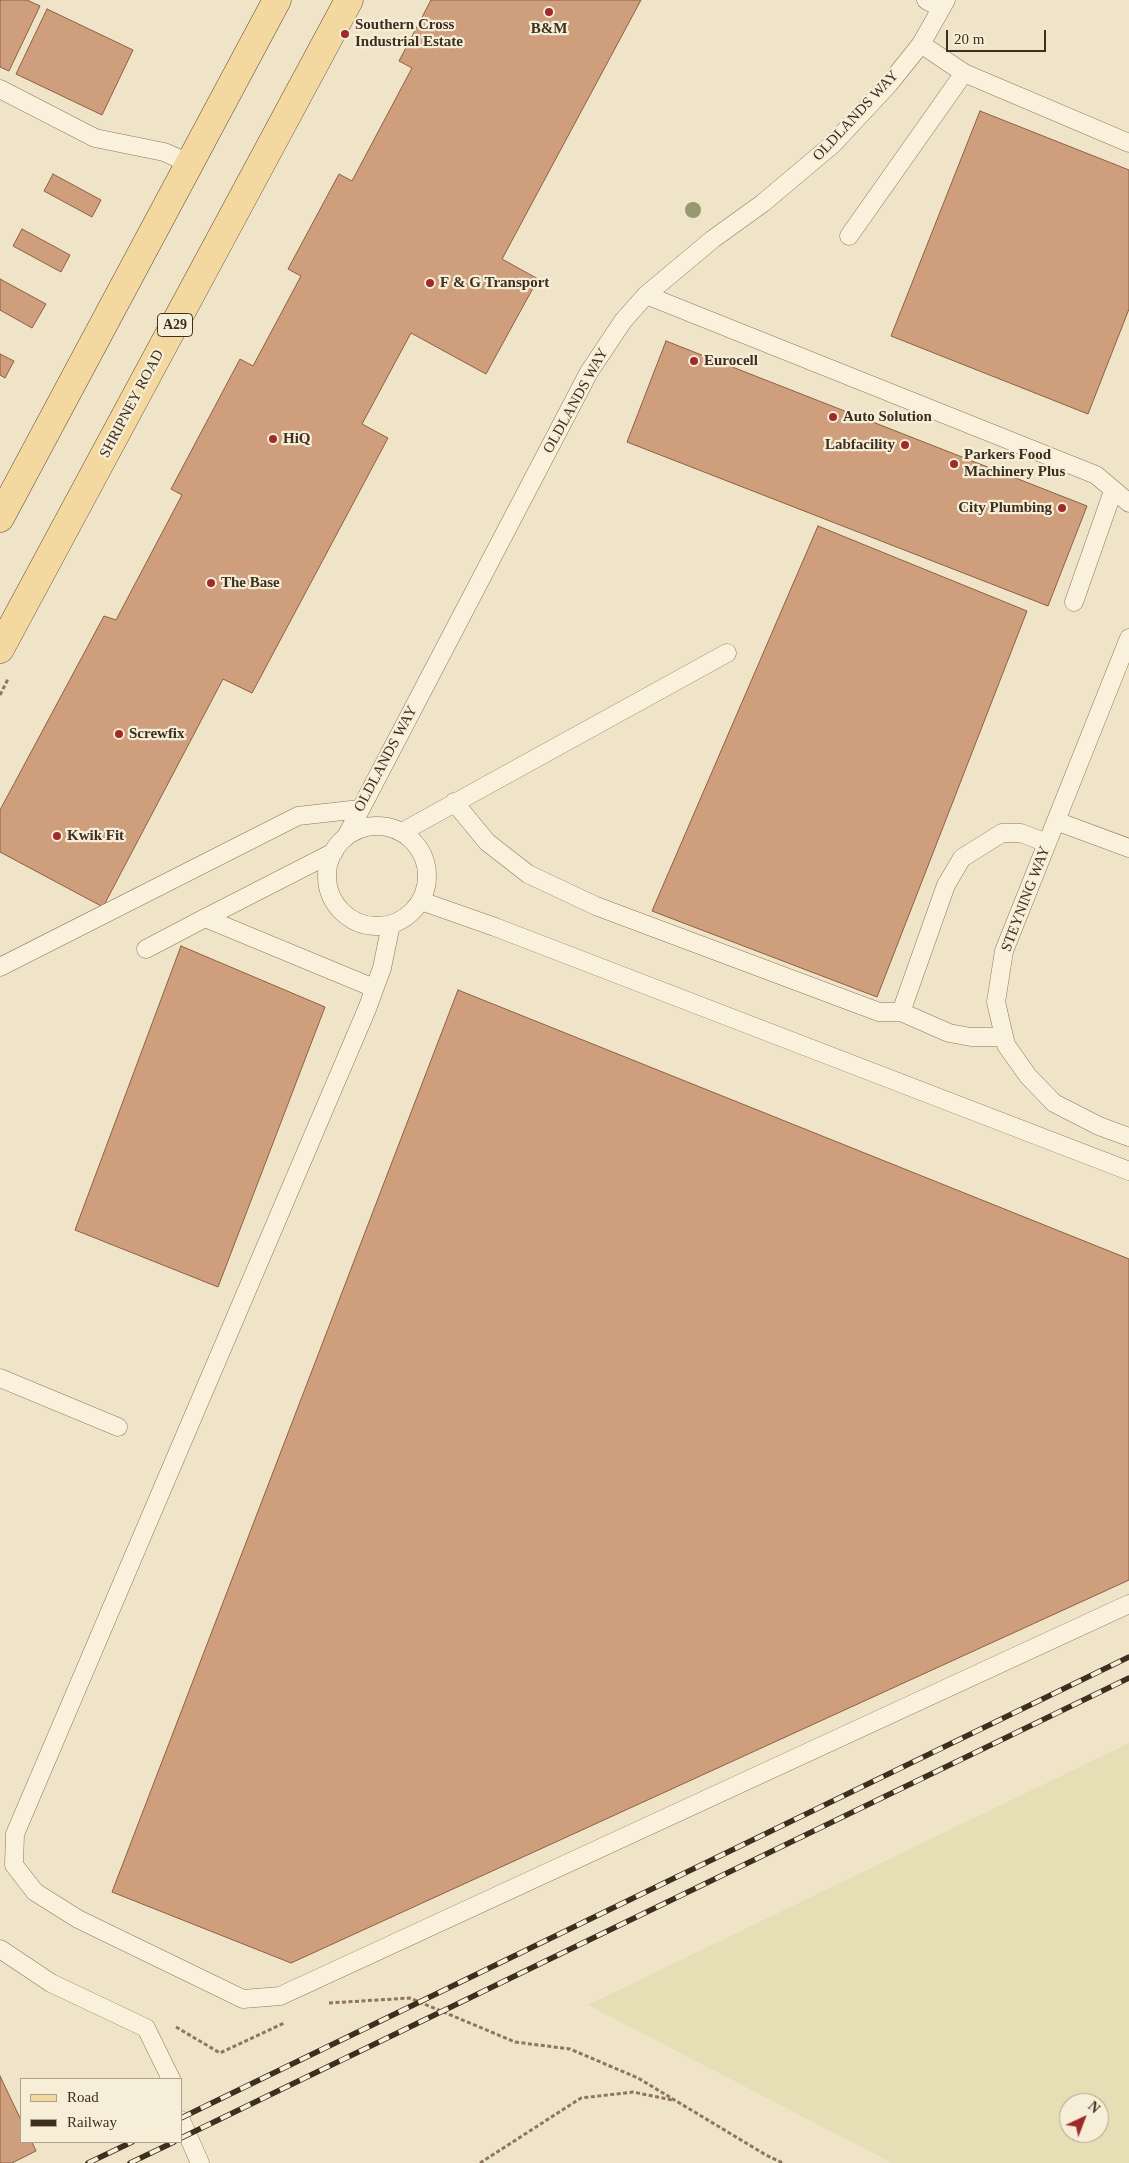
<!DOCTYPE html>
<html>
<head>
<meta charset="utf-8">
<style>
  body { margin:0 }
  #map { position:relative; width:1129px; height:2163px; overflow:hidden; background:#f0e4c8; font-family:"Times New Roman",serif }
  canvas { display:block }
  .legend { position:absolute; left:20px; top:2078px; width:162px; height:65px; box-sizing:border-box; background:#f7eed8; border:1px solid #ada18e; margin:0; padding:6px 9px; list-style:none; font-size:15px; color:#3d2e20 }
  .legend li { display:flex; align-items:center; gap:10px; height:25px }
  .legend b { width:25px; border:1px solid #ada18e }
  .north { position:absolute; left:1059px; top:2093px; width:50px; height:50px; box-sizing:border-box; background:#f7eed8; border:1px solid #ada18e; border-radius:50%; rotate:43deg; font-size:14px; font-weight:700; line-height:20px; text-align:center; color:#3d2e20 }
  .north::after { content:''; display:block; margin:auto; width:18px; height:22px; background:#9e2a2b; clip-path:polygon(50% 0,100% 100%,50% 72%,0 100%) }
  .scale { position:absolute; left:946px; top:30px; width:100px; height:22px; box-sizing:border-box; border:2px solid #3d2e20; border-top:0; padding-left:6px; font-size:15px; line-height:18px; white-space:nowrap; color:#3d2e20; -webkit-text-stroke:4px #f7eed8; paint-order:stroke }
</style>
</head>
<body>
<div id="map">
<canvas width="1129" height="2163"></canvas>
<ul class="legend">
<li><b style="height:6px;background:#f3d9a0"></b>Road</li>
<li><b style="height:6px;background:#3d2e20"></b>Railway</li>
</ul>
<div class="north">N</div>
<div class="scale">20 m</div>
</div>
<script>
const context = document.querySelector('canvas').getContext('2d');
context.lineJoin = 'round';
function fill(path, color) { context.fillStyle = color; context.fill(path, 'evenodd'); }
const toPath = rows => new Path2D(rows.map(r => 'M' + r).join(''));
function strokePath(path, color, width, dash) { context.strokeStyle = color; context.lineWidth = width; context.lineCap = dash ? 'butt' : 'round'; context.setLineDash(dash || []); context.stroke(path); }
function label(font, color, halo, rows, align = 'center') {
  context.font = font + ' "Times New Roman",serif'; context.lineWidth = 4.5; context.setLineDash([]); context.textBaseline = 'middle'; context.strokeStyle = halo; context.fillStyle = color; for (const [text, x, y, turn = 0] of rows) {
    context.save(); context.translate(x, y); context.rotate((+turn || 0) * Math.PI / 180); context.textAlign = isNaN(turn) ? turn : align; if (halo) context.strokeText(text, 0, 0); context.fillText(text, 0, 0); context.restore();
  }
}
const farmland = toPath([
  [1129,1743,1129,2163,892,2163,588,2005],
  [1069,2103,1099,2103,1099,2133,1069,2133]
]);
const building = toPath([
  [0,0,27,0,40,6,9,71,0,67,0,0],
  [431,0,641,0,502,259,538,279,486,374,411,333,362,424,388,438,252,693,223,679,103,907,0,852,0,810,104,616,116,620,182,495,171,489,240,359,253,366,301,276,288,269,339,174,352,181,412,68,399,61,431,0],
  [47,9,133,50,102,115,16,74,47,9],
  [980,111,1129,170,1129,309,1088,414,891,336,980,111],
  [53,174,101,200,92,217,44,191,53,174],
  [22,229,70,255,61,272,13,246,22,229],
  [0,279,46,304,32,328,0,310,0,279],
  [666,341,1087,506,1048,606,627,442,666,341],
  [0,354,14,361,5,378,0,375,0,354],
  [818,526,1027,611,877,997,652,911,818,526],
  [181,946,325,1007,218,1287,75,1230,181,946],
  [458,990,1129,1259,1129,1580,291,1963,112,1892,458,990],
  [0,2076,21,2120,21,2142,32,2142,36,2151,12,2163,0,2163,0,2076]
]);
const path = toPath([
  [0,695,8,679],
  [329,2003,410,1998,515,2042,570,2049,638,2078,766,2155,783,2163],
  [176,2027,220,2053,284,2023],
  [480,2163,581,2098,633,2092,672,2100]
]);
const lane = toPath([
  [926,0,940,8],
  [921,44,964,73,1129,143],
  [0,89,95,138,164,152,191,164],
  [849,236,964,73],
  [646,295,1096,475,1129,503],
  [1074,602,1113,491],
  [1129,638,1004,951,996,1002,1006,1045,1028,1076,1054,1103,1099,1126,1129,1137],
  [454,802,487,842,528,874,596,906,879,1012,901,1012],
  [1056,821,1129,848],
  '327 876a50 50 0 1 1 100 0a50 50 0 1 1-100 0Z',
  [402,832,727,653],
  [346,837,589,372,623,321,646,295,713,239,763,203,833,144,889,84,921,44,946,0],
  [334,852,205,918,374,988],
  [421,901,495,927,1129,1171],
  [391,924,382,968,367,1009,15,1834,14,1865,35,1892,78,1919,243,1999,280,1996,1129,1604],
  [146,949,205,918],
  [0,967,298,816,360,809],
  [1004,1037,971,1037,949,1033,901,1012,946,885,962,858,1002,833,1021,833,1047,843],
  [0,1378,118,1427],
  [0,1949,51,1983,146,2028,171,2079],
  [181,2120,200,2163]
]);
const primary = toPath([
  [0,518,277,0],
  [0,649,349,0]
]);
const rail = toPath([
  [181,2118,1129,1657],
  [181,2138,1129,1678],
  [88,2163,132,2142],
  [130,2163,174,2142]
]);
const trees = [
  [693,210]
];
const markers = [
  [549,12,5,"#9e2a2b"],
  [345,34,5,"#9e2a2b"],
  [430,283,5,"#9e2a2b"],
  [694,361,5,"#9e2a2b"],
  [833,417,5,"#9e2a2b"],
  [273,439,5,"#9e2a2b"],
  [905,445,5,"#9e2a2b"],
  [954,464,5,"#9e2a2b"],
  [1062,508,5,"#9e2a2b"],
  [211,583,5,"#9e2a2b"],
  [119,734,5,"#9e2a2b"],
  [57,836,5,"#9e2a2b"]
];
const shields = [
  [175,325,35]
];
const shieldNames = [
  ["A29",175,325]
];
const poiNames = [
  ["Southern Cross",355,25],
  ["Industrial Estate",355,42],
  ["B&M",549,29,"center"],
  ["F & G Transport",440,283],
  ["Eurocell",704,361],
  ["Auto Solution",843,417],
  ["HiQ",283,439],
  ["Labfacility",895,445,"right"],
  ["Parkers Food",964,455],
  ["Machinery Plus",964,472],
  ["City Plumbing",1052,508,"right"],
  ["The Base",221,583],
  ["Screwfix",129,734],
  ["Kwik Fit",67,836]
];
const streetNames = [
  ["OLDLANDS WAY",856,116,-47],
  ["OLDLANDS WAY",576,401,-61],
  ["SHRIPNEY ROAD",132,404,-62],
  ["OLDLANDS WAY",386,759,-62],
  ["STEYNING WAY",1026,899,-69]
];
fill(farmland, '#e6deb5');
fill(building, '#cf9f7d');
strokePath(building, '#8d5f41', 1);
strokePath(lane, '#8d765c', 19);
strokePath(primary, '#5b4430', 29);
strokePath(path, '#8d765c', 3, [4, 2.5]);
strokePath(lane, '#faf1dc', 18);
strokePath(primary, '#f3d9a0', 28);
strokePath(rail, '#3d2e20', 5.5);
strokePath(rail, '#f7eed8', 4, [11]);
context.fillStyle = '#96986f';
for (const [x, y] of trees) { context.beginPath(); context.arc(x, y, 8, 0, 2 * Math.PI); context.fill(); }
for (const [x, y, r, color] of markers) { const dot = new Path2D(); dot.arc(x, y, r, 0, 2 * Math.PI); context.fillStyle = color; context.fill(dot); strokePath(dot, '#f7eed8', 2); }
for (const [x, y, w] of shields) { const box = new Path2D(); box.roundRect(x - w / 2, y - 11.5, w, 23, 4); context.fillStyle = '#f7eed8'; context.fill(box); strokePath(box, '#3d2e20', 1); }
label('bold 14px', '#3d2e20', null, shieldNames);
label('bold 15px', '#3d2e20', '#f7eed8', poiNames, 'left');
label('15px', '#3d2e20', '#f7eed8', streetNames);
</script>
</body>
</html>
